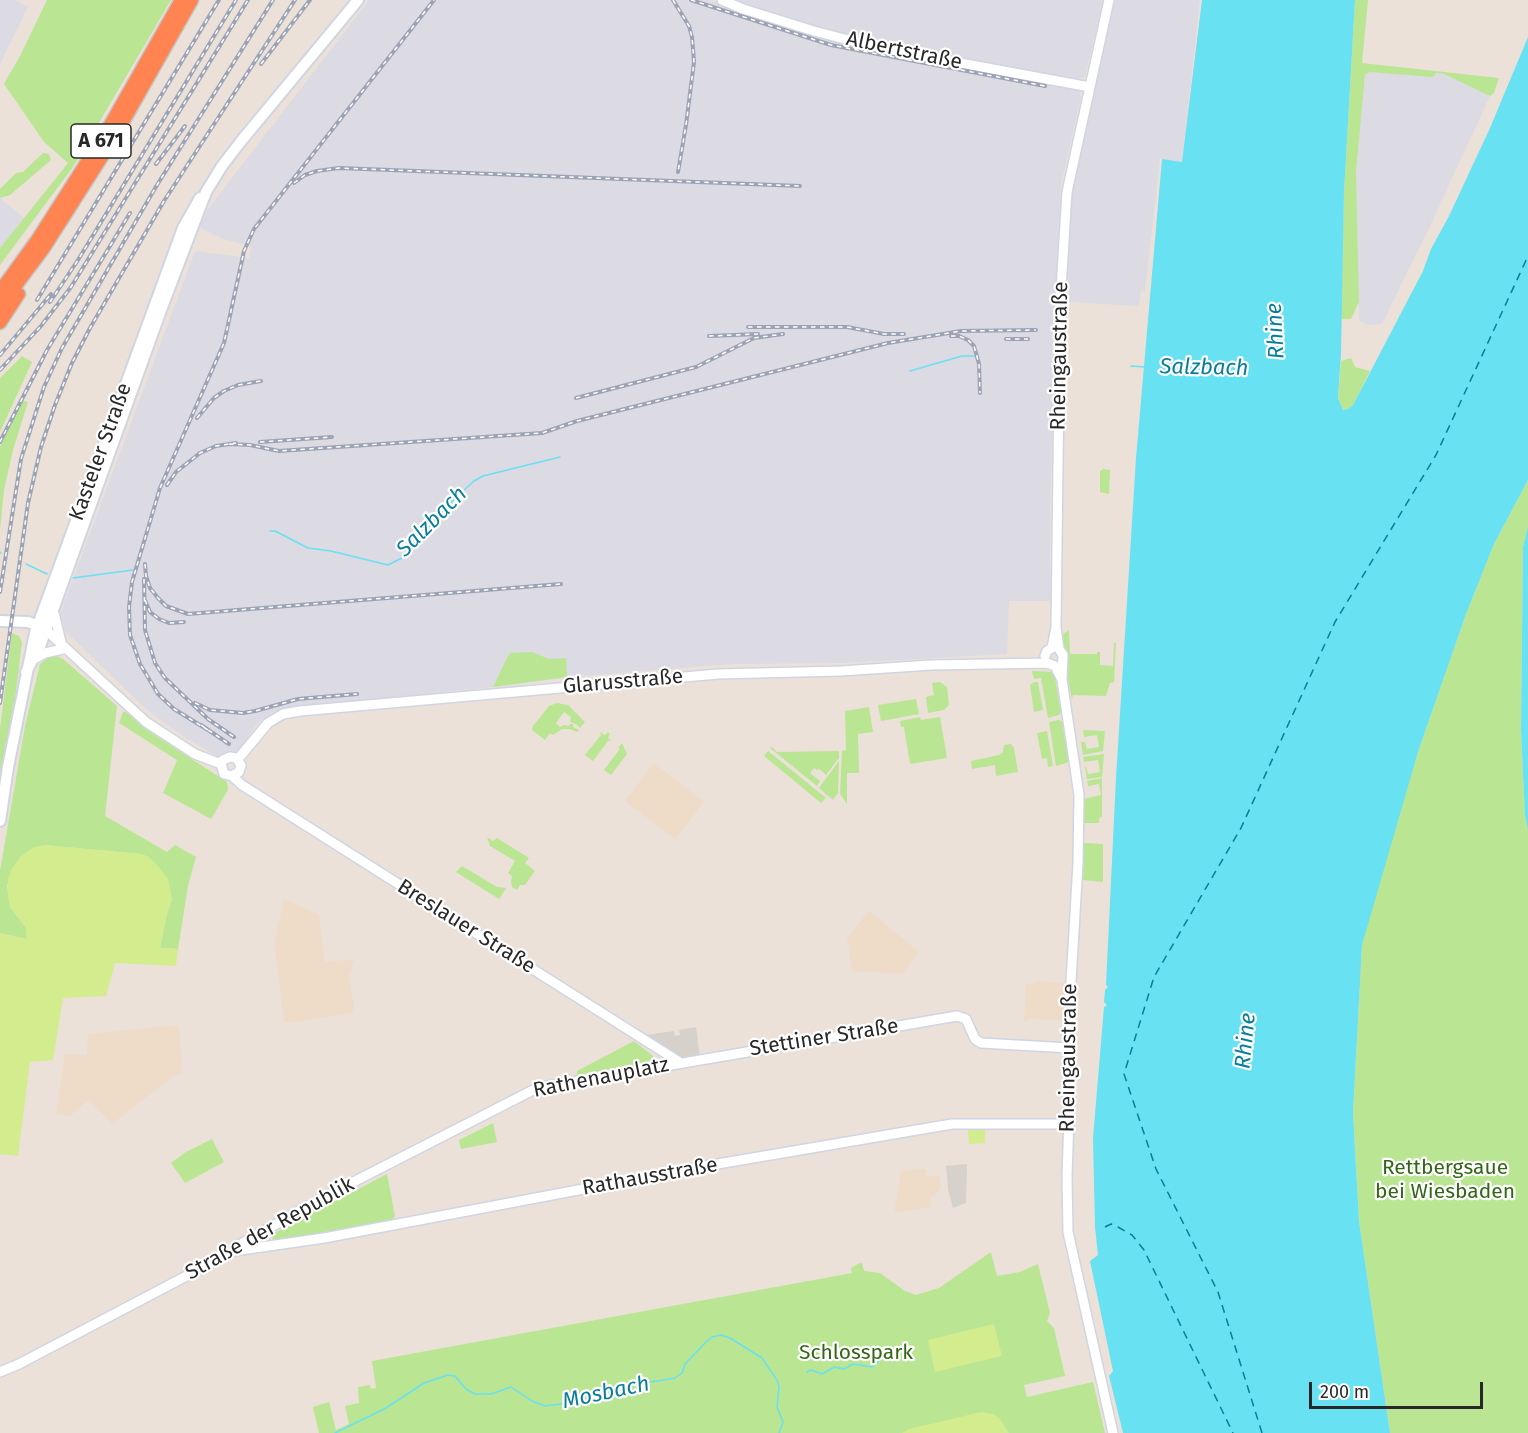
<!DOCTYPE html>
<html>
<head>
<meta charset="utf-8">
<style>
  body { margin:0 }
  #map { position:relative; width:1528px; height:1433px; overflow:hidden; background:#ebe1d9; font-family:"Fira Sans",sans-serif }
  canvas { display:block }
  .scale { position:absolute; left:1309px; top:1382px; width:174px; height:27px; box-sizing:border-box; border:3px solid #282828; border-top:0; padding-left:8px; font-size:18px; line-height:21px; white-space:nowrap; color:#282828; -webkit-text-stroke:4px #fff; paint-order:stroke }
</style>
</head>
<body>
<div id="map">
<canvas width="1528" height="1433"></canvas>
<div class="scale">200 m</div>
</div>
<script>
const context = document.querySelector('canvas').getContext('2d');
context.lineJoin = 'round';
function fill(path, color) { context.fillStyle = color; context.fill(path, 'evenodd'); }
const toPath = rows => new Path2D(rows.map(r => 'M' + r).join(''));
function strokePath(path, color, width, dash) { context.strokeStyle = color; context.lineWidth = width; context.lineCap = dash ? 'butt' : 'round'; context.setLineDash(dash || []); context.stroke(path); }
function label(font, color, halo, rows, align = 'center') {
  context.font = font + ' "Fira Sans",sans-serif'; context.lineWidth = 4.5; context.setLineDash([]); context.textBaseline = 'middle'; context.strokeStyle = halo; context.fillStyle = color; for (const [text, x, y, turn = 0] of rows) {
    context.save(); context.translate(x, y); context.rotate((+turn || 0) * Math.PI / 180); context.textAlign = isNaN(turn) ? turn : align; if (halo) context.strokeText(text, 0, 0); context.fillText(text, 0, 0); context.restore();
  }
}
const industrial = toPath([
  [0,0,14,0,28,7,0,64],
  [369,0,707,0,771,23,839,43,979,72,1078,89,1081,97,1061,184,1050,501,1050,601,1009,601,1007,654,843,663,732,664,572,677,493,687,285,708,272,712,256,725,241,750,234,753,227,752,217,756,184,737,147,710,65,631,60,614,195,251,249,258,251,246,223,239,202,229,200,226,208,209],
  [736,0,1103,0,1085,77,1075,79,859,38,767,12],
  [1115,0,1200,0,1182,163,1160,159,1145,292,1141,291,1139,306,1067,302,1072,190],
  [1369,72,1444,74,1490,96,1429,228,1382,324,1367,325,1359,321,1356,173,1365,75],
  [0,198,24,218,0,248]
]);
const education = toPath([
  [654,763,704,802,675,839,625,801],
  [284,899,319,915,325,962,354,959,349,977,354,1007,352,1013,289,1023,284,1022,274,943],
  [869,911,918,951,917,956,902,974,852,971,847,938],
  [1036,981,1064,983,1062,1020,1030,1019,1029,1021,1024,1021,1026,983,1033,984],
  [179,1025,182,1073,174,1076,112,1124,89,1100,70,1116,56,1114,65,1054,87,1055,88,1034],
  [917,1169,926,1169,926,1176,940,1175,941,1189,934,1196,930,1197,931,1207,894,1213,901,1171]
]);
const green = toPath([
  [47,0,171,0,73,167,0,265,0,248,68,163,44,142,4,84,20,56],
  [1355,0,1368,0,1362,63,1499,78,1494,93,1490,96,1444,74,1436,73,1433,77,1369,72,1365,75,1356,173,1359,302,1351,319,1341,319,1344,192],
  [43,153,49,154,51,160,10,195,0,198,0,189,16,173,23,172],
  [22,356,32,362,0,432,0,378],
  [1351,358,1355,367,1370,371,1353,405,1348,409,1343,410,1338,398,1341,361],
  [22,400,28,402,13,450,4,490,0,530,0,447],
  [1103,469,1110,470,1109,494,1100,492,1100,471],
  [1528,480,1528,526,1523,547,1521,730,1525,815,1528,830,1528,1433,1390,1433,1359,1221,1353,1113,1362,945,1386,855,1418,752,1466,614,1494,544],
  [1069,630,1070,654,1097,654,1097,652,1100,652,1100,665,1113,666,1114,643,1116,643,1114,682,1110,683,1106,696,1073,695,1072,699,1067,674,1068,656,1064,646,1063,634],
  [12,633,19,636,22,642,13,716,0,783,0,728],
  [532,652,549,659,566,658,567,677,493,687,508,656,511,653],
  [50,656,57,656,63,659,117,706,105,816,167,852,175,845,196,857,188,886,178,949,160,948,166,918,172,899,149,857,140,854,44,845,7,885,10,907,27,929,26,939,0,933,0,871,25,726,40,664],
  [1032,671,1054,672,1061,712,1059,715,1048,718,1041,678,1034,679],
  [940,682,947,687,949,705,944,710,928,713,926,697,934,695,932,683],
  [1034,682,1038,682,1043,710,1034,712,1030,685],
  [916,699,919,714,881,721,878,705],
  [557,703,568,705,585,722,580,728,576,724,570,722,571,717,564,712,556,723,560,727,564,725,569,726,570,724,573,724,573,727,579,730,577,732,570,729,562,729,553,735,550,733,545,740,532,730,533,726,549,706],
  [869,707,873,732,858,734,859,773,847,773,847,804,840,794,842,751,846,750,845,711],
  [123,712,126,712,150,732,227,782,228,790,211,819,163,793,177,760,119,723],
  [920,717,921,720,940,717,947,758,910,764,904,727,901,727,900,721],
  [1059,720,1062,722,1069,762,1056,766,1049,722],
  [1083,730,1105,731,1103,751,1083,755,1081,742,1085,742,1087,749,1099,747,1097,735,1084,737],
  [1047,731,1053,766,1048,767,1047,758,1042,759,1037,733],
  [600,732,605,735,608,732,610,734,608,738,611,741,608,741,593,761,585,755,601,735],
  [622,743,627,754,611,775,604,770,620,749,618,748],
  [1011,744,1014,748,1018,772,996,776,995,765,972,769,971,761,999,755,1003,752,1004,745],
  [772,747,777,752,839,751,839,758,826,775,819,769,817,770,814,768,810,773,820,781,817,786,770,748],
  [768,751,826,798,821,803,764,756],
  [1104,754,1102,777,1087,779,1085,767,1086,767,1088,774,1100,772,1098,760,1084,762,1083,757],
  [839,761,838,793,833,800,819,788],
  [1102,778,1102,817,1099,818,1099,823,1084,823,1084,799,1101,795,1099,784,1088,786,1087,781],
  [487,837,493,841,497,838,529,858,525,863,535,871,525,885,520,885,517,890,512,887,511,882,512,876,508,873,515,861,490,846],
  [1084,843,1103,844,1103,882,1083,880],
  [462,866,497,887,506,888,499,899,456,872],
  [634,1041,653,1056,651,1060,647,1062,577,1075,577,1071],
  [493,1123,497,1142,461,1149,459,1140],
  [212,1139,224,1162,185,1183,171,1163,186,1152],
  [387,1174,395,1216,393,1220,275,1241,273,1240,272,1236,274,1233,297,1222,295,1218,299,1216,301,1219],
  [991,1252,997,1276,1020,1272,1038,1264,1050,1313,1047,1321,1054,1328,1065,1376,1024,1385,1027,1397,1093,1382,1105,1433,319,1433,313,1407,329,1402,336,1430,349,1424,345,1406,359,1403,358,1387,370,1385,371,1389,376,1388,372,1361,852,1273,851,1268,860,1263,862,1263,864,1271,880,1273,905,1291,916,1295,939,1288]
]);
const pitch = toPath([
  [44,845,140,854,149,857,157,865,168,879,172,899,166,918,160,948,178,949,176,966,115,963,106,996,63,998,53,1060,30,1062,18,1156,0,1154,0,933,26,939,27,929,10,907,8,898,8,879,11,870,20,857,34,847],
  [968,1130,985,1130,985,1143,969,1144],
  [994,1324,1002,1356,935,1372,928,1340],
  [981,1412,993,1414,999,1418,1009,1433,902,1433,909,1429]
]);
const plaza = toPath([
  [696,1027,700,1057,683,1058,645,1035,674,1031,675,1036,680,1035,679,1030],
  [967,1164,966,1203,953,1208,948,1189,946,1166]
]);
const water = toPath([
  [1202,0,1355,0,1344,192,1341,354,1338,398,1343,410,1348,409,1353,405,1423,271,1431,249,1449,216,1490,128,1528,37,1528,480,1494,544,1466,614,1418,752,1362,945,1353,1113,1359,1221,1390,1433,1123,1433,1109,1376,1113,1371,1090,1261,1098,1255,1095,1227,1093,1138,1104,1007,1107,1005,1104,1002,1105,990,1108,987,1106,985,1116,778,1136,458,1162,159,1182,162],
  [1528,526,1528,830,1525,815,1521,730,1523,547]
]);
const stream = toPath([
  [1131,366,1145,367],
  [910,371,962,356,975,356],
  [270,531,275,531,308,548,331,551,388,565,402,558,410,550,446,507,474,481,483,476,560,457],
  [0,552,1,553],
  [26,564,47,574],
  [73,578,133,570],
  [807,1372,811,1370,822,1374,834,1367,844,1369,853,1364,872,1367,887,1353,908,1350],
  [335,1433,386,1408,424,1383,448,1375,455,1376,466,1389,475,1394,491,1394,511,1387,532,1401,545,1406,576,1402,627,1386,675,1378,682,1373,685,1364,706,1342,712,1337,721,1335,730,1338,762,1358,777,1380,779,1387,777,1407,783,1422,779,1433]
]);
const ferry = toPath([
  [1105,1227,1111,1224,1118,1227,1132,1235,1144,1250,1233,1433],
  [1262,1433,1218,1292,1156,1169,1124,1074,1154,977,1241,828,1335,622,1436,455,1528,256]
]);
const tertiary = toPath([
  [722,0,743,9,814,31,879,48,1090,87],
  [53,609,61,642],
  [1056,628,1059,649,1063,655,1062,680,1079,795,1078,863,1068,1032,1071,1057,1067,1177,1068,1232,1113,1433],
  [46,630,146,722,195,754,221,764],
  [1045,656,1047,651,1052,648,1056,628,1060,305,1067,192,1109,0],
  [34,659,45,653,63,649],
  [238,759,268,723,283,714,300,711,718,674,841,671,931,665,1047,663,1055,666,1062,680],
  [232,776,239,772,241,765,236,758,230,757,223,760,221,764,224,774,232,776,242,785,681,1063],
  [234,1251,324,1238,700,1167,952,1124,1068,1124],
  [0,1372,19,1364,234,1251,241,1244,324,1197,537,1088,957,1016,966,1019,975,1039,981,1043,1070,1048]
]);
const secondary = toPath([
  [0,621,28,622,43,628],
  [26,672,40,646,161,310,206,192,222,166,242,140,358,0],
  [0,821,8,767,35,633,183,228,200,198]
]);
const motorway = toPath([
  [0,291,37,240,106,132,181,0],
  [0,307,44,248,114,138,192,0],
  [0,323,19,294]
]);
const rail = toPath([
  [673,0,689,26,692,37,694,62,686,125,678,172],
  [691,0,831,45,1045,86],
  [261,64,310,0],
  [156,164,185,126],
  [294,183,305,175,317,171,339,168,800,186],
  [37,300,219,0],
  [50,302,78,260,236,0],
  [748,327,847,327,884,334,904,334],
  [709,336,758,334],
  [951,336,959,336,968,340,974,346,979,364,980,393],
  [1006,339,1028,339],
  [0,355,51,294],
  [0,370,41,326,71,287,248,0],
  [576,398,696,367,754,338,783,334],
  [197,418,214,398,224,391,238,385,261,381],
  [0,442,47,350,130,213],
  [260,442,332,437],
  [229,444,250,445,279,451,542,433,577,421,888,343,961,331,1036,330],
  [167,485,176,472,200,453,216,446,236,443],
  [145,564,146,576,150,588,158,598,166,606,188,614,561,584],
  [144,579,145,630,155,663,165,678,208,719,234,737],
  [0,592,21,459,44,387,62,348,157,185,273,0],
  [145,600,150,612,159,619,169,623,184,622],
  [0,703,28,503,41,447,55,405,72,363,90,328,164,201,295,0],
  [195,703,210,710,243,713,255,711,298,699,357,694],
  [201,725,229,744],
  [208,730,174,709,158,694,140,664,130,635,129,607,132,582,160,488,224,343,244,251,254,229,434,0]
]);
const shields = [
  [101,141,60]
];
const shieldNames = [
  ["A 671",101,141]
];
const streetNames = [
  ["Albertstraße",904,51,12],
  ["Rheingaustraße",1060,356,-89],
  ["Kasteler Straße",101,452,-70],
  ["Glarusstraße",623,682,-5],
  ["Breslauer Straße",466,927,32],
  ["Stettiner Straße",824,1038,-9],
  ["Rheingaustraße",1069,1058,-89],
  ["Rathenauplatz",601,1078,-11],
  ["Rathausstraße",650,1177,-10],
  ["Straße der Republik",270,1229,-29]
];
const parkNames = [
  ["Rettbergsaue",1445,1168],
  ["bei Wiesbaden",1445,1192],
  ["Schlosspark",856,1353]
];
const waterNames = [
  ["Rhine",1276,331,-93],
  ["Salzbach",1204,368,1],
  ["Salzbach",432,522,-45],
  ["Rhine",1246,1041,-84],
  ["Mosbach",606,1393,-12]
];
fill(industrial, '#dcdae3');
fill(education, '#eedcc8');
fill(green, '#bae593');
fill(pitch, '#d2ec8e');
fill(plaza, '#d7d1cc');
fill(water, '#68e1f2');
strokePath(stream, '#68e1f2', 1.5);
strokePath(ferry, '#097e9c', 1.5, [8, 6]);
strokePath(tertiary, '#cfd5e2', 12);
strokePath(secondary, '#cfd5e2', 14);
strokePath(motorway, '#c3c3c3', 15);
strokePath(tertiary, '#fff', 9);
strokePath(secondary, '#fff', 10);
strokePath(motorway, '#ff8451', 12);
strokePath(rail, '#9ca3b4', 4);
strokePath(rail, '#fff', 1.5, [4.5]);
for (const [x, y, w] of shields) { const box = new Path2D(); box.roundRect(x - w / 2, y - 17, w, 34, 4.5); context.fillStyle = '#fff'; context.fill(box); strokePath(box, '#282828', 1.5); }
label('bold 20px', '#282828', null, shieldNames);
label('21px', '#282828', '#fff', streetNames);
label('21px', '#336717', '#fff', parkNames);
label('italic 22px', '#097e9c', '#fff', waterNames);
</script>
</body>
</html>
